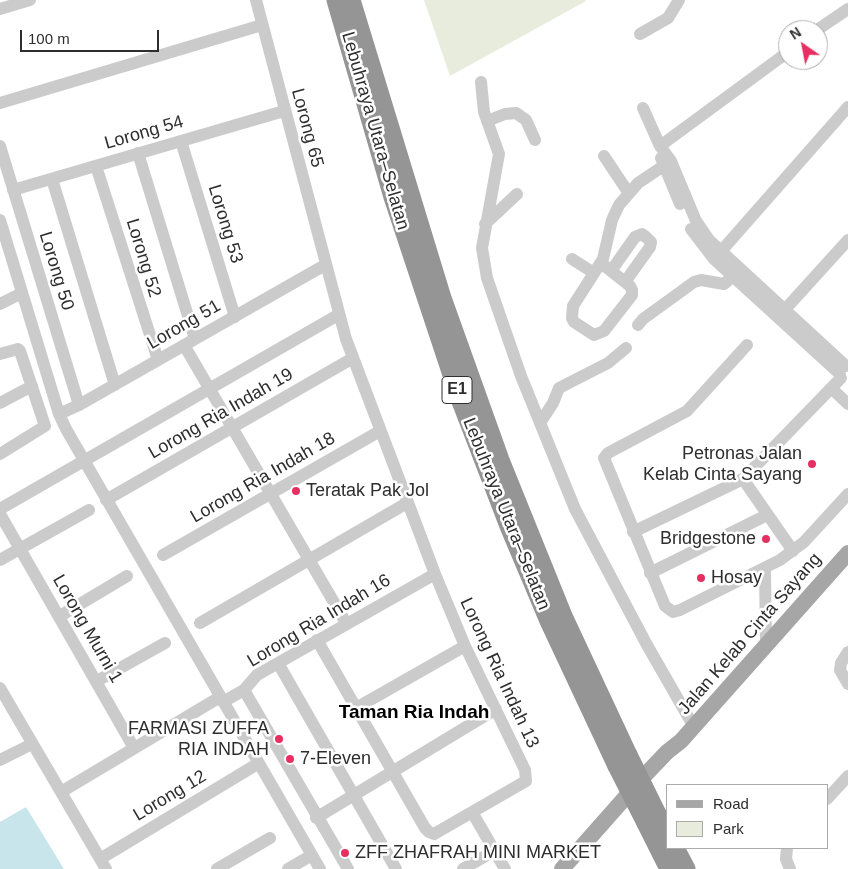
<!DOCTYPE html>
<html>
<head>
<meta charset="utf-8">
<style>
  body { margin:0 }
  #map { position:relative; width:848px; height:869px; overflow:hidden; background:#fff; font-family:Arial,sans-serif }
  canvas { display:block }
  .legend { position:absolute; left:666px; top:784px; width:162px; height:65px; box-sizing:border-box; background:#fff; border:1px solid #ababab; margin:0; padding:6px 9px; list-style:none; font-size:15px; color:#2e2e2e }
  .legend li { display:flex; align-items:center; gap:10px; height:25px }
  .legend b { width:25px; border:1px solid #ababab }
  .north { position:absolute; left:778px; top:20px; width:50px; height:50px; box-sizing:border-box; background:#fff; border:1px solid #ababab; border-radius:50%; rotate:327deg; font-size:14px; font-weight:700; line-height:20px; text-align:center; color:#2e2e2e }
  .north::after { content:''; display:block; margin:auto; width:18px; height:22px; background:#e72f62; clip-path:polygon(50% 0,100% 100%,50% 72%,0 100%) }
  .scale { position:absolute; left:20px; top:30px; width:139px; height:22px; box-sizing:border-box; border:2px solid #2e2e2e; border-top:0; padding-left:6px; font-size:15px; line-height:18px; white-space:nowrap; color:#2e2e2e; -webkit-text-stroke:4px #fff; paint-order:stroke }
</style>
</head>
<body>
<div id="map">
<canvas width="848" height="869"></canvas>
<ul class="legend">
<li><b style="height:6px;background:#a6a6a6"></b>Road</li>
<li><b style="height:14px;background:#e8ecdc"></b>Park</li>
</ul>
<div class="north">N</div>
<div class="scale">100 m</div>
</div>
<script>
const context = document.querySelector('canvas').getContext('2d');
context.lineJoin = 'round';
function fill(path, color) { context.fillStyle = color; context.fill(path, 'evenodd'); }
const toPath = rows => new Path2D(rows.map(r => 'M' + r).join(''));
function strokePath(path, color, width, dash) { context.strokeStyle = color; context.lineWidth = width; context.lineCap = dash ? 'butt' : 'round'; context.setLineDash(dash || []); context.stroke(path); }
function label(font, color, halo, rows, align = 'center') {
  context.font = font + ' Arial,sans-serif'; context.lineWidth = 5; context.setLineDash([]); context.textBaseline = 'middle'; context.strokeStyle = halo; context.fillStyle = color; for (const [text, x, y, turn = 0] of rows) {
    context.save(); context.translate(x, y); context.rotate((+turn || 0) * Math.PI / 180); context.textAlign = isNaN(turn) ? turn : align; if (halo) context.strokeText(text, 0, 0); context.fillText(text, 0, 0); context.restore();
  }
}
const green = toPath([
  [424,0,585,0,586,1,450,76]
]);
const water = toPath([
  [26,807,64,869,0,869,0,822]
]);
const minor = toPath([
  [256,0,346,339,435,574,465,646,525,770,526,781,434,834,429,832,425,828,317,640],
  [0,9,30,0],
  [817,30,848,9],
  [640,34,668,18,679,0],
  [481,82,484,112,499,154,482,248,487,278,521,376,575,509,647,645,694,727],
  [0,103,262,25],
  [643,108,660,146,671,161,696,221,709,240,846,366],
  [487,121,505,114,516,113,526,120,535,140],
  [181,141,235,317],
  [0,146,79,405],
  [660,146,788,52],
  [138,153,195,339],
  [604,156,628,192],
  [661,158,680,204],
  [96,166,158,360],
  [52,179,115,385],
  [13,190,284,111],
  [0,220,59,414,66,429,320,869],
  [485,224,517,194],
  [691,229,714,259,840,374],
  [716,257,848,107],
  [572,259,594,273],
  [601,263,630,286,632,290,632,295,604,331,594,335,574,322,572,318,573,306,603,259,612,220,619,205,638,183,671,161],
  [611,271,635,237,642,234,647,238,651,242,650,247,625,282],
  [0,304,22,293],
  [780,315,848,240],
  [638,325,643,319,694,282,701,280,724,284,733,276],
  [184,345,346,623],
  [747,345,687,411,608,453,604,458,665,606,673,612,680,610,780,560,804,542,848,494],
  [0,354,18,349,20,351,45,426,0,454],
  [831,388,848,404],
  [0,403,32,386],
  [59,414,79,405,325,265],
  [540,423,553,403,559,388,608,363,626,348],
  [743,479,793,551],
  [106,500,353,358],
  [0,509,338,315],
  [0,514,134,748],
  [633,532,743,479,841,378],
  [163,555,380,431],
  [0,560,89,510],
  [765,569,766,646],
  [650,573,767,515],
  [60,616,127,576],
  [200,623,407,503],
  [848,652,841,663,840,670,848,684],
  [278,663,396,869],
  [97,681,165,643],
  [0,688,106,869],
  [244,690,348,869],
  [223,702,244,690,257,675,435,574],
  [356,708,465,646],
  [0,760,32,744],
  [61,792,220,697],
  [827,799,848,776],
  [472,812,505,869],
  [316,818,496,709],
  [787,848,786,859,790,869],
  [100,859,259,763],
  [217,869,270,838],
  [288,869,312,855],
  [463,869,494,851]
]);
const major = toPath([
  [562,869,646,774,667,752,681,741,848,553]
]);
const highway = toPath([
  [336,0,393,197,459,396,509,526,549,621,617,766],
  [351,0,442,298,500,460,563,616,628,755],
  [657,814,667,833],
  [646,823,669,869],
  [675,848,686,869]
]);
const highwayBridge = toPath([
  [628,755,657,814],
  [617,766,646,823]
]);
const markers = [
  [812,464,5,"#e72f62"],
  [296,491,5,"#e72f62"],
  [766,539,5,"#e72f62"],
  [701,578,5,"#e72f62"],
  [279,739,5,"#e72f62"],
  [290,759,5,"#e72f62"],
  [345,853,5,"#e72f62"]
];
const shields = [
  [457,390,30]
];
const shieldNames = [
  ["E1",457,390]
];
const streetNames = [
  ["Lorong 65",307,128,75],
  ["Lebuhraya Utara–Selatan",375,131,74],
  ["Lorong 54",144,133,-16],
  ["Lorong 53",225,224,73],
  ["Lorong 52",143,258,73],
  ["Lorong 50",56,271,73],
  ["Lorong 51",184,325,-30],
  ["Lorong Ria Indah 19",221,414,-30],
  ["Lorong Ria Indah 18",263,478,-30],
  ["Lebuhraya Utara–Selatan",506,514,68],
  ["Lorong Ria Indah 16",319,621,-31],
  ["Lorong Murni 1",87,629,60],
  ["Jalan Kelab Cinta Sayang",750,634,-49],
  ["Lorong Ria Indah 13",499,673,65],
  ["Lorong 12",170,796,-31]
];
const poiNames = [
  ["Petronas Jalan",802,454,"right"],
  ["Kelab Cinta Sayang",802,475,"right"],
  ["Teratak Pak Jol",306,491],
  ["Bridgestone",756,539,"right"],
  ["Hosay",711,578],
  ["FARMASI ZUFFA",269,729,"right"],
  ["RIA INDAH",269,750,"right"],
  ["7-Eleven",300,759],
  ["ZFF ZHAFRAH MINI MARKET",355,853]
];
const neighbourhoodNames = [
  ["Taman Ria Indah",414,713]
];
fill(green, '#e8ecdc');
fill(water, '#c8e5ec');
strokePath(minor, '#cbcbcb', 12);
strokePath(major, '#a6a6a6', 16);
strokePath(highway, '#959595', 19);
strokePath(highwayBridge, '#959595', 19);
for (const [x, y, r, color] of markers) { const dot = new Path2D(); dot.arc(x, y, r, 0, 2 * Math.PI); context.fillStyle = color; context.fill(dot); strokePath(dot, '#fff', 2); }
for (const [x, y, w] of shields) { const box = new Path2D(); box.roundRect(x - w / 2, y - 13.5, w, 27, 4); context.fillStyle = '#fff'; context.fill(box); strokePath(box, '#2e2e2e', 1); }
label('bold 16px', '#2e2e2e', null, shieldNames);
label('18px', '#2e2e2e', '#fff', streetNames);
label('18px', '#2e2e2e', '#fff', poiNames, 'left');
label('bold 19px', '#000', '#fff', neighbourhoodNames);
</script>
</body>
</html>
